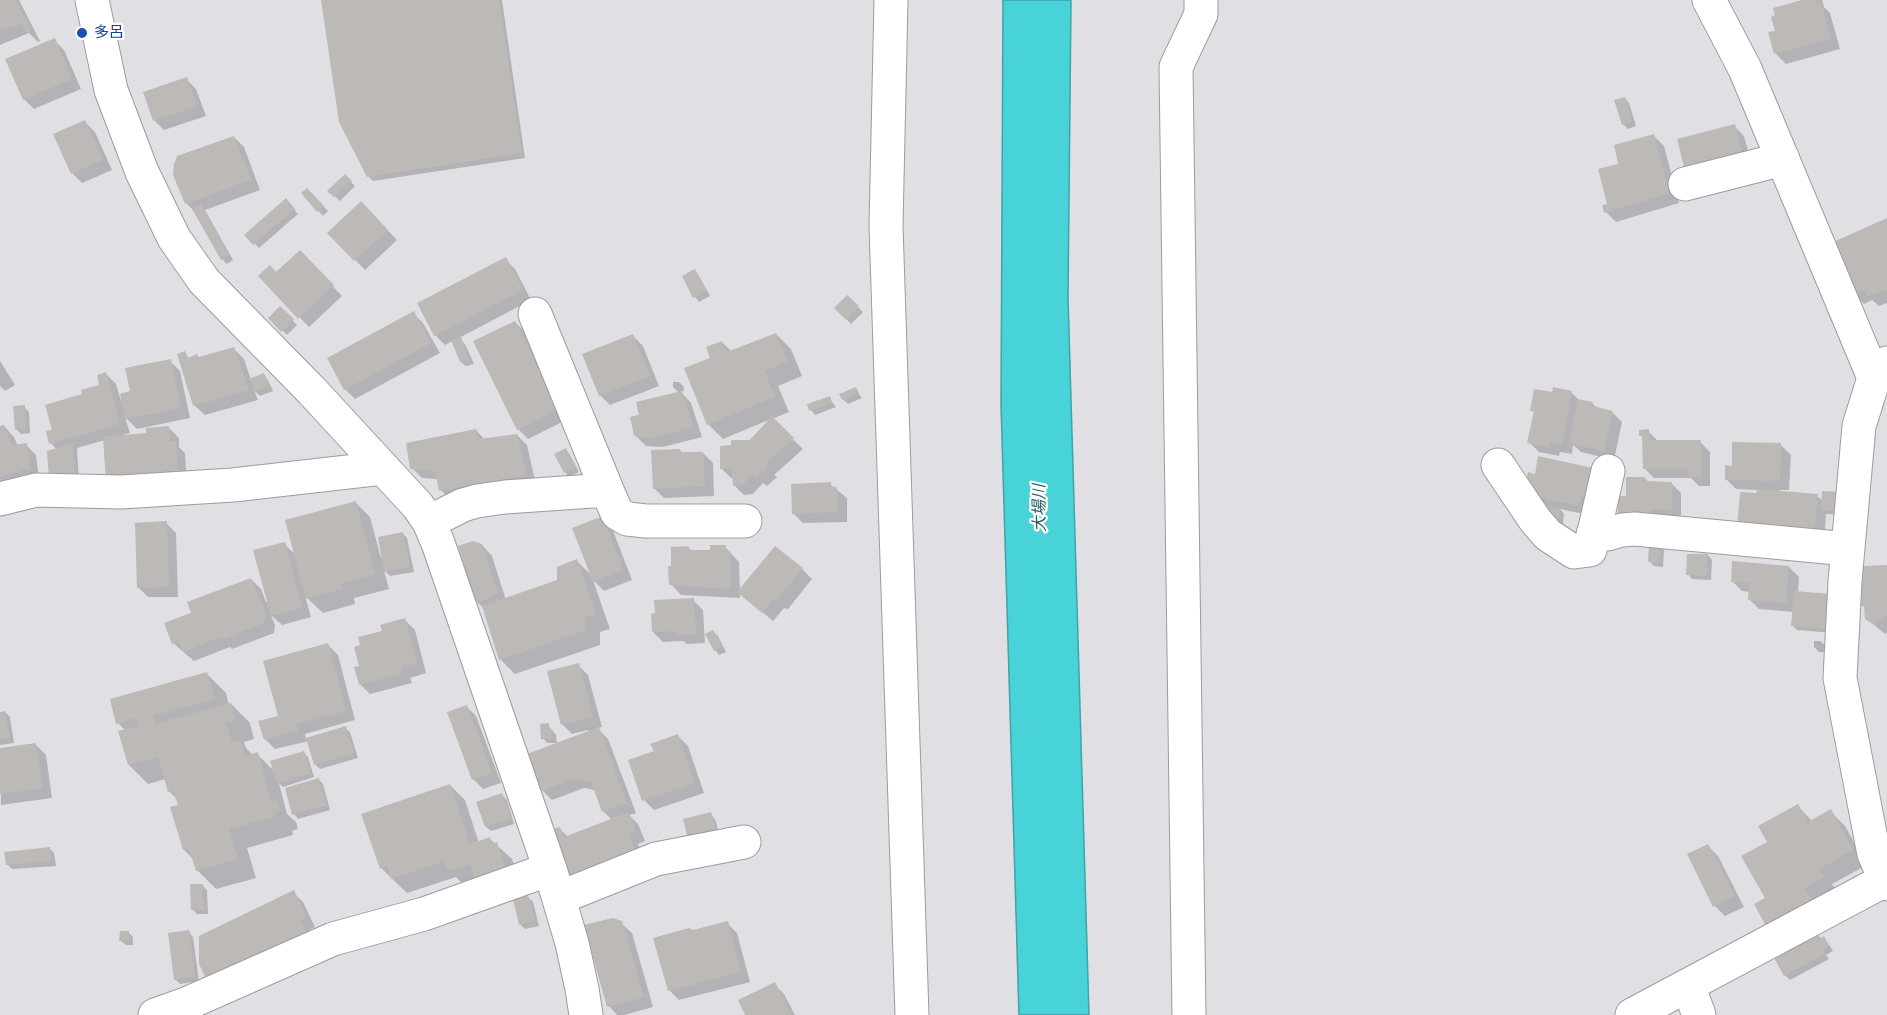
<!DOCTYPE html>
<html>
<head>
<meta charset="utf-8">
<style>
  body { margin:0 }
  canvas { display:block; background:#e0dfe3 }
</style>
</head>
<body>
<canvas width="1887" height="1015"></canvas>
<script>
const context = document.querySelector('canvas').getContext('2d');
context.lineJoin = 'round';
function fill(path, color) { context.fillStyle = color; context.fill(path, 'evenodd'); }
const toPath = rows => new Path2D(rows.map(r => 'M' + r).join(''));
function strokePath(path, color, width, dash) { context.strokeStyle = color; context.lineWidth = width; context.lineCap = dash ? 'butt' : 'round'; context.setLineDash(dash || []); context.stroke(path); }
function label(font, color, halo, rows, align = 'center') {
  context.font = font + ' "PT Sans Narrow","Noto Sans JP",sans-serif'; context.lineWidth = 4.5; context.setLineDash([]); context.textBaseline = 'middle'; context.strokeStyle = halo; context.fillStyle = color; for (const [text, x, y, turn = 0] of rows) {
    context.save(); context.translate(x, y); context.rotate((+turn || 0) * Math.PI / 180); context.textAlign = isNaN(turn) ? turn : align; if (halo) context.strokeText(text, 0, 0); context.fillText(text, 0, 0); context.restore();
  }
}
const water = toPath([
  [1003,0,1071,0,1068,297,1089,1015,1019,1015,1001,404,1003,0]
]);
const shadow = toPath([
  [0,0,19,0,40,41,38,42,29,33,0,45],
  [323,0,502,0,525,158,373,181,369,177],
  [1803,0,1822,0,1824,7,1830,13,1840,49,1786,64,1776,54,1770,34,1777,32],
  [54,40,64,50,81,89,34,109,24,99],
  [186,79,196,89,206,116,164,130,154,120],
  [1625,98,1629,103,1636,126,1628,129,1623,124],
  [85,122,95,132,112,170,82,183,72,173],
  [1734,126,1744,136,1752,165,1697,184],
  [1654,136,1664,146,1679,203,1616,222,1606,212,1620,165],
  [234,137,244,147,260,190,205,210,233,260,227,264,222,259,196,213,186,203],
  [345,176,355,186,340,201,329,191],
  [307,190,328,211,323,216,303,194],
  [361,203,397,240,365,270,329,233],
  [290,205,298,214,259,248,246,235],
  [1887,220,1887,303,1879,306,1872,300,1864,304,1855,294],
  [300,252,342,296,309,327,260,276,276,274],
  [505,259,515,269,531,300,459,338,465,344,474,364,466,366,461,362,453,341,445,345,435,335],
  [694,271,699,276,710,296,699,302,695,297],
  [847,297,863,312,851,324,836,308],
  [280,308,297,325,287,335,270,318],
  [413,313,423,323,440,353,355,399,345,389],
  [515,322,525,332,568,419,528,439,518,429],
  [776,334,791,349,802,376,778,386,789,412,772,419,803,449,774,475,777,477,767,486,763,483,753,494,744,495,734,485,734,478,731,478,721,468,771,419,723,439,708,424,712,358,722,342,732,352],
  [633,336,643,346,659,386,610,405,600,395],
  [234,349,244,359,251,380,264,375,268,380,273,391,260,396,254,390,258,400,205,415,194,405,184,353,190,359,199,359],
  [0,361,15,385,5,391,0,386],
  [170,361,180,371,190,418,137,429,125,417,130,433,123,435,148,435,169,428,179,438,179,447,185,453,187,487,105,440,77,448,79,482,57,450,51,443,54,431,83,395,101,386,106,374,116,384,121,401],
  [673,382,679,382,684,387,684,391,680,391,691,403,702,437,663,447,646,446,636,436,679,393,673,387],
  [855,389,862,398,848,404,843,399],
  [1571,392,1580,401,1592,403,1598,409,1612,412,1622,422,1614,460,1581,452,1573,445,1572,454,1560,452,1559,456,1539,452,1529,442,1535,413,1532,410,1553,394],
  [829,398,836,407,815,415,811,410],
  [24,407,29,412,30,433,21,434,16,429],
  [4,426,14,437,18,446,26,445,36,455,39,478,0,490,0,427],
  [476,430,485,440,517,435,527,445,536,485,451,500,441,490,438,479,422,478,412,468],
  [1648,431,1659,442,1700,442,1710,452,1710,486,1699,486,1691,478,1654,478,1644,468,1644,439,1641,435],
  [1781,445,1791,455,1789,490,1780,490,1780,493,1817,496,1823,501,1847,515,1826,514,1824,543,1757,495,1758,490,1736,489,1726,479,1733,467],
  [566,450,570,455,579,472,569,477,565,472],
  [680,450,683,454,703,453,713,463,714,496,664,498,654,488],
  [1592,469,1589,515,1560,509,1564,514,1563,525,1550,518,1534,496,1529,474,1536,475],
  [1645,478,1649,483,1671,483,1681,493,1681,519,1630,523,1620,513,1627,498],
  [830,484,847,498,847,522,803,523,793,513],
  [355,502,370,517,381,558,383,557,403,534,407,538,414,572,390,576,384,570,389,589,354,598,355,604,323,613,305,596,311,617,282,625,271,615,275,625,274,633,232,649,230,647,194,661,173,643,193,614,251,579,261,589,266,602,268,601,284,544,297,556],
  [602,518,612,528,632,580,604,591,593,580,610,629,600,632,600,645,515,674,500,659,485,609,477,602,482,545,492,556,506,600,559,581,577,561,592,576],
  [166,523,176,533,178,597,148,597,138,587],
  [1659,546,1664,550,1663,567,1654,566,1650,562],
  [688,547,692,551,711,551,725,547,739,562,740,592,802,569,812,579,788,609,784,608,773,621,740,593,740,598,681,595,671,584],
  [1708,555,1712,560,1711,580,1692,579,1688,574],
  [1887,566,1887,632,1885,634,1866,618,1865,608,1862,605],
  [1789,567,1799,577,1798,593,1832,633,1797,630,1793,626,1794,612,1759,609,1749,599,1750,592,1742,591,1732,581],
  [693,600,703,610,705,643,687,644,683,641,663,642,653,632],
  [405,620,415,630,426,673,410,678,412,683,370,694,360,684,361,667,384,632],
  [713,631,718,636,726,652,719,655,715,650],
  [1814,641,1820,641,1825,645,1825,652,1819,652,1814,647],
  [328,645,338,655,355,720,305,734,306,739,345,728,350,732,358,758,320,769,315,764,309,741,275,749,265,739],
  [578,665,588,675,602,727,597,728,608,739,636,813,629,815,638,824,645,841,638,844,647,867,580,892,559,828,568,837,612,820,603,811,595,790,584,788,552,800,542,790,589,732,588,730,572,734,562,724],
  [207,674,226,693,229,705,231,704,250,723,254,739,244,742,246,748,253,755,257,754,275,772,303,752,308,757,314,777,283,787,279,783,287,814,296,822,298,829,292,831,293,835,247,848,256,878,216,889,197,870,194,860,184,850,180,806,178,800,169,791,166,779,148,784,129,765,126,731,118,723],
  [466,706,476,716,501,783,483,789,473,779],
  [5,712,10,717,14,743,0,745,0,713],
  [548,725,556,735,557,743,547,743,543,738],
  [678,736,688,746,704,793,654,810,644,800,656,752],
  [36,745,46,755,52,798,1,805,0,750],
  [319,780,323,784,330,810,298,819,294,814],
  [450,785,465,800,479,843,490,839,512,859,521,886,464,885,456,877,407,893,381,868],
  [502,795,507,800,514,824,491,831,486,827],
  [1798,806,1812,821,1830,811,1845,826,1867,865,1832,884,1837,892,1767,925,1769,842],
  [710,814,715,819,722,843,697,850],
  [1708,846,1718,856,1744,907,1725,916,1715,906],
  [50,849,54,853,56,866,12,869,7,864],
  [202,885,207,890,208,914,197,914,192,909],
  [293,892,303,902,315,927,309,930,310,932,219,992],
  [528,897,533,902,539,926,525,929,520,924],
  [621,923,632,933,653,1007,624,1015,617,1015,609,1006],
  [727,923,737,933,750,982,679,1000,669,990],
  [128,932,133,937,133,945,126,945,121,941],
  [189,932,193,937,199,981,180,984,175,979],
  [1816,934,1828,943,1833,951,1826,955,1829,959,1790,980,1785,975,1775,956],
  [774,984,784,994,795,1015,747,1015]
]);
const building = toPath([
  [0,0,16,0,32,31,26,33,21,23,0,31],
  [321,0,499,0,522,153,367,177,339,122],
  [1802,0,1816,0,1816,3,1821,2,1831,39,1774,54,1768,32,1775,31,1771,17,1775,15,1773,8],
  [55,38,72,79,23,100,5,59],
  [187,77,197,106,153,121,143,92],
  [1625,97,1632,122,1622,125,1614,100],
  [85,120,103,160,71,174,53,134],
  [1735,124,1743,155,1686,175,1677,139],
  [1654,134,1669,193,1604,213,1602,205,1607,204,1598,169,1618,164,1614,145],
  [234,136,251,180,185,204,173,175,174,164,177,156],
  [345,174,352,181,334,197,327,191],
  [307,188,324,206,317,212,301,193],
  [286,198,295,209,253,245,244,235],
  [361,201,388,230,354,261,327,233],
  [201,204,229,255,221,260,192,209],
  [1887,218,1887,289,1867,297,1864,290,1853,295,1831,243],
  [300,250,334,285,298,319,258,276,270,265,276,272],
  [506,257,523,290,434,336,417,303],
  [695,269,706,291,693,298,682,276],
  [847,295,859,306,846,320,834,308],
  [280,306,294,319,281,332,268,318],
  [414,311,431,343,344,390,327,358],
  [515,321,559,409,517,430,473,341],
  [776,333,788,361,764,371,775,397,707,425,684,368,710,358,706,347,722,341,727,352],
  [633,334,650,376,599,396,582,354],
  [461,337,470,360,460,362,451,340],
  [234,347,249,390,193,406,177,354,185,351,188,358,197,354,199,357],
  [171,359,181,408,125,419,120,394,130,391,125,368],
  [106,372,120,424,49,444,46,431,52,430,45,405,82,394,81,390,99,385,97,375],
  [264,373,269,386,254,392,249,379],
  [856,387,859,393,842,400,839,394],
  [1553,387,1572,391,1562,445,1550,443,1549,447,1527,443,1534,411,1530,411,1534,389,1552,392],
  [682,391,693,427,652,438,634,436,630,417,639,415,636,402],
  [830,396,832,403,809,411,807,404],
  [1578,399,1593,402,1592,406,1613,411,1604,451,1569,443],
  [25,405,26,429,15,430,13,406],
  [772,416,794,438,765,464,768,466,757,478,752,474,743,485,733,486,732,469,720,469,720,446,731,445,731,440,750,440],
  [4,425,12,445,27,443,30,468,0,477,0,426],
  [169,426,170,441,176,441,178,478,106,482,103,437,146,433,146,428],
  [476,429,479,439,517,434,527,475,439,491,435,471,410,469,406,443],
  [1649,429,1649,440,1701,440,1701,477,1688,477,1688,469,1643,469,1642,436,1639,436,1639,430],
  [1732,442,1781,443,1780,481,1725,480,1725,465,1732,466],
  [73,443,75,477,49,478,47,451],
  [566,448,575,467,564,473,554,454],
  [680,449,680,452,703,452,705,486,653,489,651,450],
  [1538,456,1593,468,1587,495,1582,494,1579,506,1532,496,1534,488,1525,486,1528,472,1535,474],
  [1626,477,1645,477,1645,481,1672,482,1672,510,1651,509,1651,513,1618,513,1618,496,1626,496],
  [831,482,831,487,837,487,838,512,792,514,791,484],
  [1757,489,1818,494,1814,533,1737,527,1740,492,1756,493],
  [1822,491,1844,492,1843,511,1821,510],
  [356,501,375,574,340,584,342,589,306,599,285,520],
  [1545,505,1560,508,1558,522,1543,513],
  [603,516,623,570,593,582,572,528],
  [167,521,169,587,137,588,135,523],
  [403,532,410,567,384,572,378,537],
  [473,541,482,544,498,594,476,603,458,546],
  [285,542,302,608,271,616,253,550],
  [1649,544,1660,544,1659,563,1648,562],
  [710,545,726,545,726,551,730,551,731,589,669,585,668,566,671,566,671,547,689,546,689,550,710,550],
  [775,546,803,568,777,600,773,599,762,613,737,592],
  [1687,554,1708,554,1707,576,1686,575],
  [577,559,596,614,585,618,586,630,499,660,482,606,557,580,557,567],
  [1732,561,1789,566,1786,603,1748,600,1749,583,1731,582],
  [1887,565,1887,615,1874,625,1865,619,1864,606,1861,606,1863,566],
  [251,578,266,613,264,623,221,640,220,637,183,652,179,641,172,644,164,623,191,613,187,602],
  [1794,591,1831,594,1828,629,1791,626],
  [694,598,696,634,676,635,676,631,652,632,651,614,655,613,654,600],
  [405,618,417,663,401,668,403,673,359,685,354,667,359,666,354,647,360,645,358,637,382,631,380,625],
  [713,630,722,647,714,651,705,634],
  [328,643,346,711,296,724,298,731,264,740,258,721,278,716,263,661],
  [579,663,593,717,561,725,547,671],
  [207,672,215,699,153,716,155,724,231,703,236,720,226,723,232,742,240,740,245,756,258,752,271,802,277,801,280,811,274,812,275,817,229,829,238,859,196,871,189,849,183,850,170,807,178,805,173,790,168,792,158,757,128,765,118,731,138,726,136,718,116,724,110,699],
  [467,705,492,773,472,780,447,712],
  [5,711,10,738,0,740,0,712],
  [549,723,549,729,552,729,553,739,541,739,540,724],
  [346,726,354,753,314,765,306,738],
  [599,727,627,803,602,812,591,782,573,779,541,791,527,754],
  [678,734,695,783,642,801,628,760,654,751,650,744],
  [36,743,43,788,0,794,0,748],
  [304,751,311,773,277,783,270,761],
  [319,778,327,805,292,815,285,788],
  [450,784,470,844,490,837,492,844,497,842,507,872,476,882,470,864,448,871,444,861,391,879,387,866,380,869,361,814],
  [502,793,511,819,485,827,476,802],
  [1798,804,1808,822,1831,809,1853,850,1819,869,1824,877,1804,888,1812,900,1766,926,1754,904,1765,898,1741,856,1767,842,1758,826],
  [629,812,636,831,629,834,638,857,569,883,549,830,560,827,564,837],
  [711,812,718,839,690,846,683,819],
  [1708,844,1735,896,1713,907,1687,854],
  [50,847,52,861,6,865,4,852],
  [190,884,203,884,204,910,191,910],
  [294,890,306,917,300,920,307,935,208,983,199,964,199,936],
  [528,895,535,921,519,925,513,899],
  [613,918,622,921,644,997,607,1007,584,925],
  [728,921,741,972,668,991,653,938,689,928,693,930],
  [189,930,195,977,174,980,168,933],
  [120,931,129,931,129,941,119,941],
  [1817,933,1820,939,1824,936,1829,946,1823,950,1825,954,1784,976,1773,956],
  [775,982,791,1015,745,1015,738,1000]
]);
const minor = toPath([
  [92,0,111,90,142,172,174,238,204,281,312,391,418,506,429,522,438,543,550,869,572,943,582,989,586,1015],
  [891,0,886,226,912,1015],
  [1709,0,1745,69,1874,378],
  [1685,184,1783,159],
  [535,314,607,490],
  [1887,363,1874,378,1859,426,1845,581,1840,678,1874,854,1887,884],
  [1498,465,1535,520,1548,535,1574,552,1590,550,1608,471],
  [0,499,36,490,121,492,233,485,383,468],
  [429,522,463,505,477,501,505,497,607,490,617,513,627,519,646,521,745,521],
  [1593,534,1608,534,1622,530,1635,529,1848,549],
  [559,898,656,859,744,842],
  [1688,985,1699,1015],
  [155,1015,186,1004,333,939,424,914,550,869],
  [1189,1015,1176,67,1201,14,1201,0],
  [1632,1015,1887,879]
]);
const markers = [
  [82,33,6,"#1a4fb4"]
];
const transitNames = [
  ["多呂",94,33]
];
const waterNames = [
  ["大場川",1040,508,-91]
];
fill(water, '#47d3d8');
strokePath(water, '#41a3a7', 1.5);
fill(shadow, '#0003');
fill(building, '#bcb9b7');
strokePath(minor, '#9c9b9e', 35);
strokePath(minor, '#fff', 33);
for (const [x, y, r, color] of markers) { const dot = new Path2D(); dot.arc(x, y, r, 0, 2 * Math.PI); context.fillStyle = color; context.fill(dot); strokePath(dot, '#fff', 2); }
label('15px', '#164399', '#fff', transitNames, 'left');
label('italic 16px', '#235c5e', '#fff', waterNames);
</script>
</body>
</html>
